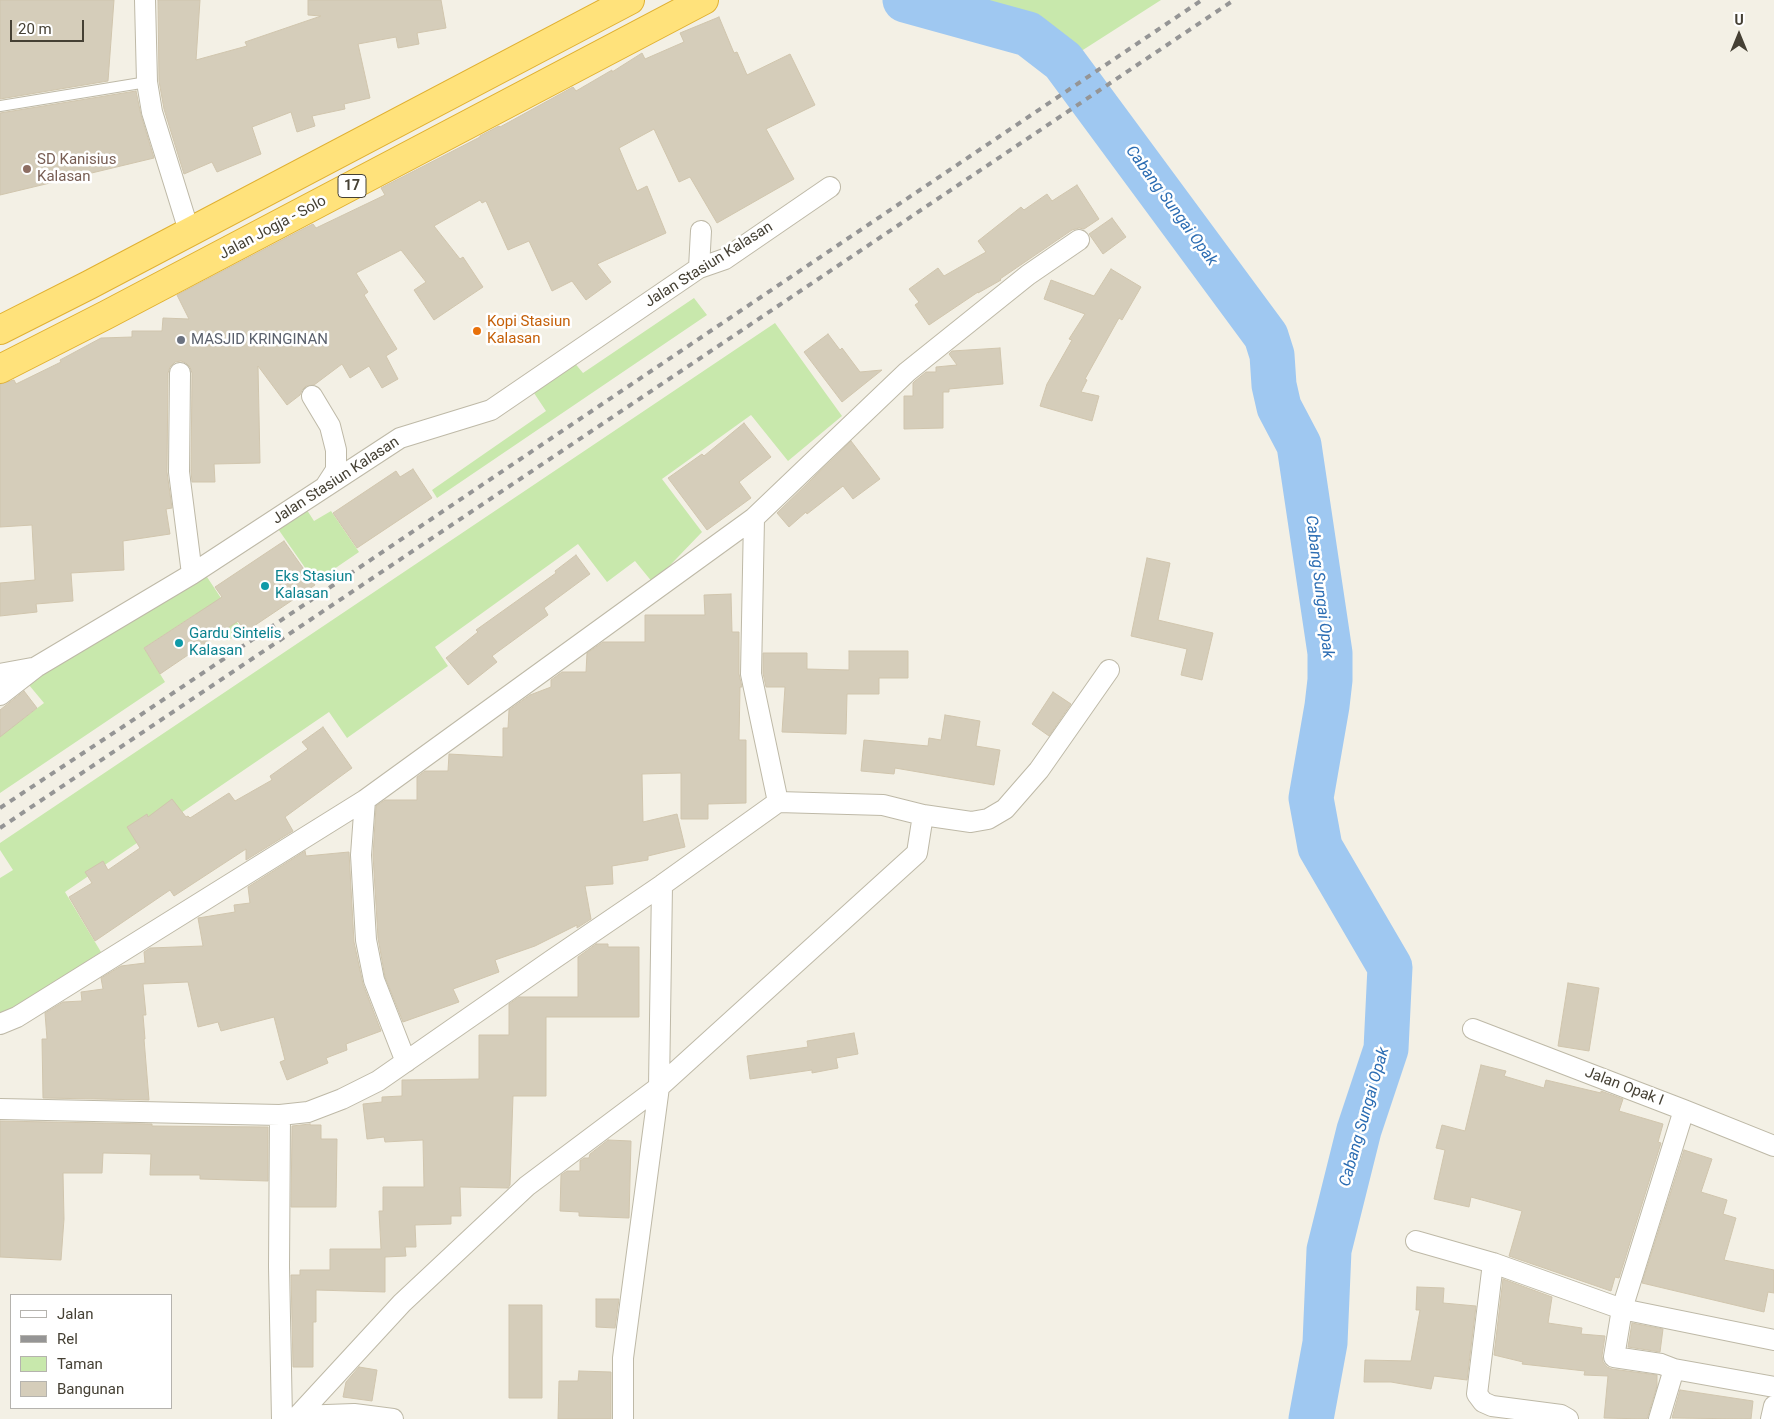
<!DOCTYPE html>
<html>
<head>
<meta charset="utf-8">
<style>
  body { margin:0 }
  #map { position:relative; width:1774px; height:1419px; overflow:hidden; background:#f3f0e5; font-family:Roboto,sans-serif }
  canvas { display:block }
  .legend { position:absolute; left:10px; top:1294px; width:162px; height:115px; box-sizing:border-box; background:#fff; border:1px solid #b5b3ae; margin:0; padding:6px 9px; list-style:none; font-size:15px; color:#454034 }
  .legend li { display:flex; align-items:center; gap:10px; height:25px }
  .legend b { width:25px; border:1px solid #b5b3ae }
  .north { position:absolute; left:1714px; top:10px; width:50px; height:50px; -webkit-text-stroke:4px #fff; paint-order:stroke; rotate:0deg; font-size:14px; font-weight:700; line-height:20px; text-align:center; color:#454034 }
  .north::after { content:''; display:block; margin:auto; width:18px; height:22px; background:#454034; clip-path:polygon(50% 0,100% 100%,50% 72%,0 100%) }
  .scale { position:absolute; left:10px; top:20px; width:74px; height:22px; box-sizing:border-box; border:2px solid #454034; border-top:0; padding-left:6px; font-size:15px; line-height:18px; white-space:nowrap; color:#454034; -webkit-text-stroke:4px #fff; paint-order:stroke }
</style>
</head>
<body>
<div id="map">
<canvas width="1774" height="1419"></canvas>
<ul class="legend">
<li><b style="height:6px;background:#fff"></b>Jalan</li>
<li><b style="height:6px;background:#959595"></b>Rel</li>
<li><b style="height:14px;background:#c8e8ac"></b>Taman</li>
<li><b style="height:14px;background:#d5cdba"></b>Bangunan</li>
</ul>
<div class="north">U</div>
<div class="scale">20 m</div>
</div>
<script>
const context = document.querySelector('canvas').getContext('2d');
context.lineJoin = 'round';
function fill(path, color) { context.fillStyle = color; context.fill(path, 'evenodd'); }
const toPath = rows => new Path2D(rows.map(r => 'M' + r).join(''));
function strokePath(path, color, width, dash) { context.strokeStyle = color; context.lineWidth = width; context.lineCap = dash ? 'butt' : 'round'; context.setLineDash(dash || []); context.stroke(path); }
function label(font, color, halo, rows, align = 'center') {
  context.font = font + ' Roboto,sans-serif'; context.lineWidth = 5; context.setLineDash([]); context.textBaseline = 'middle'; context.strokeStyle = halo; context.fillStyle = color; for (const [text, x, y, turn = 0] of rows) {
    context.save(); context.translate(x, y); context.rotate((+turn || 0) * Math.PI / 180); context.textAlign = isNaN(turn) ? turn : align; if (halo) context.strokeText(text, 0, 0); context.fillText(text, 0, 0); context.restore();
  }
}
const green = toPath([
  [934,0,1161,0,1061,64,1052,66,1041,62,1014,38,997,32],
  [694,298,707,315,437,498,432,490,546,411,532,390,573,361,583,373],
  [775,323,842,416,788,461,751,415,662,479,702,532,653,583,635,561,607,582,578,544,435,647,448,666,347,738,329,712,65,892,101,952,0,1018,0,878,13,870,0,850,0,843],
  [305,507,314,521,331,511,359,552,315,582,276,526],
  [205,574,243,631,227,641,221,633,213,638,196,614,144,648,165,682,0,793,0,736,44,703,29,685,41,673]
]);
const river = toPath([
  [905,0,1028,34,1063,61,1266,336,1272,355,1274,385,1279,407,1299,445,1330,653,1330,680,1327,706,1311,798,1320,847,1390,967,1386,1049,1359,1130,1329,1250,1325,1343,1311,1419]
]);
const building = toPath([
  [0,0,114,0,108,81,0,99,0,0],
  [158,0,200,0,196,60,247,46,245,42,321,16,308,15,308,0,441,0,446,28,417,33,419,44,398,48,396,37,358,44,370,98,344,104,345,109,312,116,315,126,297,132,291,112,252,127,261,154,217,172,212,162,184,174,164,109,159,81,158,0],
  [719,17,734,53,737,52,747,75,790,54,815,105,766,129,794,179,717,223,690,177,679,182,654,129,619,148,637,191,647,186,666,233,597,264,611,282,586,300,572,281,552,291,529,241,508,250,486,201,482,203,480,200,434,226,460,259,463,257,483,287,434,320,414,290,426,282,401,250,356,273,368,292,364,295,397,349,386,356,398,379,382,388,369,366,350,378,342,364,314,385,306,386,302,390,300,395,287,405,258,366,260,463,214,464,215,482,192,482,191,471,192,373,190,367,186,363,181,361,175,362,170,367,168,373,167,472,172,508,166,509,170,534,123,541,124,570,71,573,73,601,36,604,37,612,0,616,0,583,35,580,32,525,0,527,0,384,14,380,16,384,61,362,60,360,101,338,132,337,132,331,162,331,163,318,189,319,177,295,303,229,313,224,316,228,385,195,381,188,480,137,480,136,499,126,500,127,573,87,576,91,612,70,612,72,642,53,645,59,684,42,680,33,719,17],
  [136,91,141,115,154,158,0,195,0,113,136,91],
  [1077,185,1099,219,1084,229,1079,228,1072,230,1000,279,1001,280,978,293,978,292,929,325,915,305,919,302,909,289,938,268,944,276,986,252,978,241,1021,207,1024,210,1047,194,1052,201,1077,185],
  [1112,218,1126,237,1103,254,1089,234,1112,218],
  [1111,269,1141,287,1122,320,1119,318,1085,379,1087,380,1081,392,1099,396,1092,421,1040,406,1047,384,1072,340,1069,339,1085,314,1044,299,1051,280,1094,296,1111,269],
  [828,334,840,350,842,348,860,372,882,370,842,402,804,352,828,334],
  [1000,348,1003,384,949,389,949,392,943,392,943,428,904,429,904,396,913,396,913,383,915,381,926,372,936,372,936,367,957,365,949,354,952,351,1000,348],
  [744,423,771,457,739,482,751,498,707,530,668,478,702,454,704,456,744,423],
  [851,441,880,479,853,499,843,486,807,514,806,512,789,527,777,513,851,441],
  [413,469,432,498,357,548,333,513,396,471,400,477,413,469],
  [284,541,315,585,245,632,238,621,160,674,144,648,222,597,215,587,284,541],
  [576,555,590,574,544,608,548,615,492,656,497,662,468,685,446,658,478,632,476,630,556,573,555,571,576,555],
  [1147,558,1170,563,1158,620,1213,633,1202,680,1181,675,1187,649,1131,636,1147,558],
  [731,594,732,632,739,632,739,674,742,687,740,687,739,740,746,740,746,803,708,804,708,819,681,819,681,773,642,774,643,822,677,814,685,847,648,856,648,860,612,866,613,884,585,886,591,919,577,928,577,925,535,946,495,960,499,972,453,989,459,1002,403,1022,385,977,378,938,373,855,376,806,385,800,417,800,417,777,425,771,448,771,449,754,503,757,503,728,508,728,509,710,530,695,551,687,551,680,562,672,586,672,587,653,603,642,645,642,645,615,705,615,704,595,731,594],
  [849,651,908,651,908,678,879,678,879,694,847,694,846,734,782,732,785,687,766,687,763,673,763,653,807,653,807,669,849,670,849,651],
  [24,691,37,708,0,737,0,710,24,691],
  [1053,692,1071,704,1049,736,1032,724,1053,692],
  [945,715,980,721,976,746,1000,750,994,785,895,768,894,774,861,771,864,740,928,746,929,738,941,740,945,715],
  [323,727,352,768,285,817,293,831,246,860,246,849,174,896,170,890,95,941,69,897,92,883,85,872,103,861,108,870,140,848,127,827,147,814,148,817,172,799,186,817,188,816,190,818,229,793,235,801,272,780,270,776,308,749,302,742,323,727],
  [305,851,306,856,349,852,354,942,363,984,381,1031,346,1044,347,1050,326,1058,328,1063,287,1080,280,1062,285,1060,274,1017,221,1031,218,1022,198,1027,188,982,143,984,146,1015,143,1015,145,1039,144,1039,149,1100,43,1098,42,1039,47,1039,45,1013,63,1002,82,1001,81,992,103,989,101,978,121,966,145,963,144,952,150,948,203,946,198,918,235,912,234,905,250,903,248,887,305,851],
  [596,944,608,944,608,947,639,947,639,1017,546,1017,546,1096,513,1096,510,1185,508,1188,460,1187,461,1216,451,1216,451,1224,415,1225,416,1247,405,1247,406,1256,385,1257,385,1292,316,1290,316,1322,313,1322,313,1367,293,1367,291,1275,300,1275,300,1270,330,1270,330,1249,381,1249,379,1211,383,1211,383,1187,424,1187,423,1140,385,1142,384,1137,367,1139,363,1104,382,1102,382,1097,402,1096,402,1080,479,1079,479,1035,509,1035,509,1004,519,997,578,997,578,957,596,944],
  [1568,983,1599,988,1589,1051,1558,1046,1568,983],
  [854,1033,858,1054,836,1058,838,1068,812,1073,812,1070,750,1079,747,1056,808,1047,807,1041,854,1033],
  [1481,1065,1506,1071,1504,1076,1544,1088,1546,1080,1601,1093,1601,1091,1623,1099,1619,1111,1663,1124,1658,1142,1661,1143,1619,1278,1615,1277,1611,1291,1509,1256,1522,1211,1471,1197,1469,1207,1434,1199,1445,1150,1436,1148,1442,1125,1465,1131,1481,1065],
  [0,1121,152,1124,152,1126,268,1127,268,1181,200,1179,200,1175,150,1175,151,1154,103,1153,102,1173,63,1173,64,1219,61,1260,0,1257,0,1121],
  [310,1124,310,1125,321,1125,321,1139,337,1139,336,1207,291,1207,292,1126,310,1124],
  [608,1140,631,1141,629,1218,579,1216,579,1212,560,1211,561,1175,567,1171,580,1171,580,1161,584,1158,589,1158,590,1154,608,1140],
  [1684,1150,1712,1159,1701,1192,1727,1200,1723,1214,1736,1218,1724,1260,1774,1270,1774,1293,1768,1292,1764,1312,1642,1283,1684,1150],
  [1503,1279,1552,1297,1548,1323,1582,1328,1581,1334,1605,1336,1602,1356,1603,1362,1607,1367,1612,1369,1657,1375,1657,1386,1647,1419,1604,1418,1608,1376,1584,1375,1585,1371,1522,1364,1523,1362,1494,1355,1503,1279],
  [1417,1287,1444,1288,1443,1303,1476,1306,1467,1380,1434,1376,1431,1389,1391,1382,1364,1382,1365,1360,1411,1361,1420,1310,1416,1310,1417,1287],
  [596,1299,619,1299,615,1328,596,1327,596,1299],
  [509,1305,542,1305,542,1398,509,1398,509,1305],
  [1632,1323,1663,1329,1660,1352,1628,1347,1632,1323],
  [359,1367,377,1370,372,1401,343,1397,346,1382,359,1367],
  [579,1371,611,1372,611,1419,558,1419,559,1381,578,1381,579,1371],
  [1680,1390,1753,1401,1751,1419,1672,1418,1680,1390]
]);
const service = toPath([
  [0,106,147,82]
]);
const minor = toPath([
  [145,0,147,82,152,112,189,231],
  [699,268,701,231],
  [180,373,179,472,192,574],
  [312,396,330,426,336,450,336,470,325,487],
  [754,518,751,674,778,802],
  [0,674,32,668],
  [0,695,36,667,192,574,400,438,491,410,699,268,725,259,830,187],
  [365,800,361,855,366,940,374,980,406,1062],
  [0,1024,17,1017,365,800,754,518,907,372,1028,275,1079,240],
  [1473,1029,1684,1110,1774,1146],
  [0,1109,280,1115,308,1112,342,1099,378,1081,552,960,662,885,778,802,883,805,923,815,971,822,988,819,1005,809,1039,770,1109,670],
  [280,1115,279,1267,282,1419],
  [1416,1241,1493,1263,1622,1309,1774,1340],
  [1493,1263,1477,1394,1483,1402,1492,1406,1561,1415,1568,1419],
  [1674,1369,1661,1364,1614,1357,1622,1309,1684,1110],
  [299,1416,354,1414,393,1419],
  [295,1419,402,1303,527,1186,659,1087,917,853,923,815],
  [623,1419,623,1358,659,1087,662,885],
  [1659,1419,1674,1369,1774,1387],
  [1771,1419,1774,1406]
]);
const trunk = toPath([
  [0,330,89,285,630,0],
  [0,369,106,315,704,0]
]);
const rail = toPath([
  [0,808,130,722,1202,0],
  [0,828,1234,0]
]);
const markers = [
  [27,169,5,"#8d6e63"],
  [477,331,5,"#e8710a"],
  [181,340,5,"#6b7280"],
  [265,586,5,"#0f9aa8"],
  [179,643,5,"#0f9aa8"]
];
const shields = [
  [352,186,28]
];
const shieldNames = [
  ["17",352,186]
];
const educationNames = [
  ["SD Kanisius",37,160],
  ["Kalasan",37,177]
];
const streetNames = [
  ["Jalan Jogja - Solo",273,228,-28],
  ["Jalan Stasiun Kalasan",709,265,-32],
  ["Jalan Stasiun Kalasan",336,481,-33],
  ["Jalan Opak I",1624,1087,21]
];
const foodNames = [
  ["Kopi Stasiun",487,322],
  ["Kalasan",487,339]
];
const worshipNames = [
  ["MASJID KRINGINAN",191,340]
];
const cultureNames = [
  ["Eks Stasiun",275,577],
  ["Kalasan",275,594],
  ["Gardu Sintelis",189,634],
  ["Kalasan",189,651]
];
const waterNames = [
  ["Cabang Sungai Opak",1171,206,54],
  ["Cabang Sungai Opak",1319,587,83],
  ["Cabang Sungai Opak",1365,1117,-74]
];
fill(green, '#c8e8ac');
strokePath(river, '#9fc8f1', 45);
fill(building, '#d5cdba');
strokePath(building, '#d0c5ad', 1);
strokePath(service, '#beb9a7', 12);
strokePath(minor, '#beb9a7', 22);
strokePath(trunk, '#e0b031', 30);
strokePath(service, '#fff', 10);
strokePath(minor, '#fff', 20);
strokePath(trunk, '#ffe27b', 28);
strokePath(rail, '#959595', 4, [6, 6]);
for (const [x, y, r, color] of markers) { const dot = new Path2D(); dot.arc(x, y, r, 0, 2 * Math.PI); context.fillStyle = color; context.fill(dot); strokePath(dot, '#fff', 2); }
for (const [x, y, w] of shields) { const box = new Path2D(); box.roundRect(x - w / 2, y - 11.5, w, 23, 4); context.fillStyle = '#fff'; context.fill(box); strokePath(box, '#454034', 1); }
label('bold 14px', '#454034', null, shieldNames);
label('15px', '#785e54', '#fff', educationNames, 'left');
label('15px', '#454034', '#fff', streetNames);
label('15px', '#c56008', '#fff', foodNames, 'left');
label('15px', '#5b616d', '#fff', worshipNames, 'left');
label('15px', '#0d838f', '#fff', cultureNames, 'left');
label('italic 16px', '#2c6db3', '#fff', waterNames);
</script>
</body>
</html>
